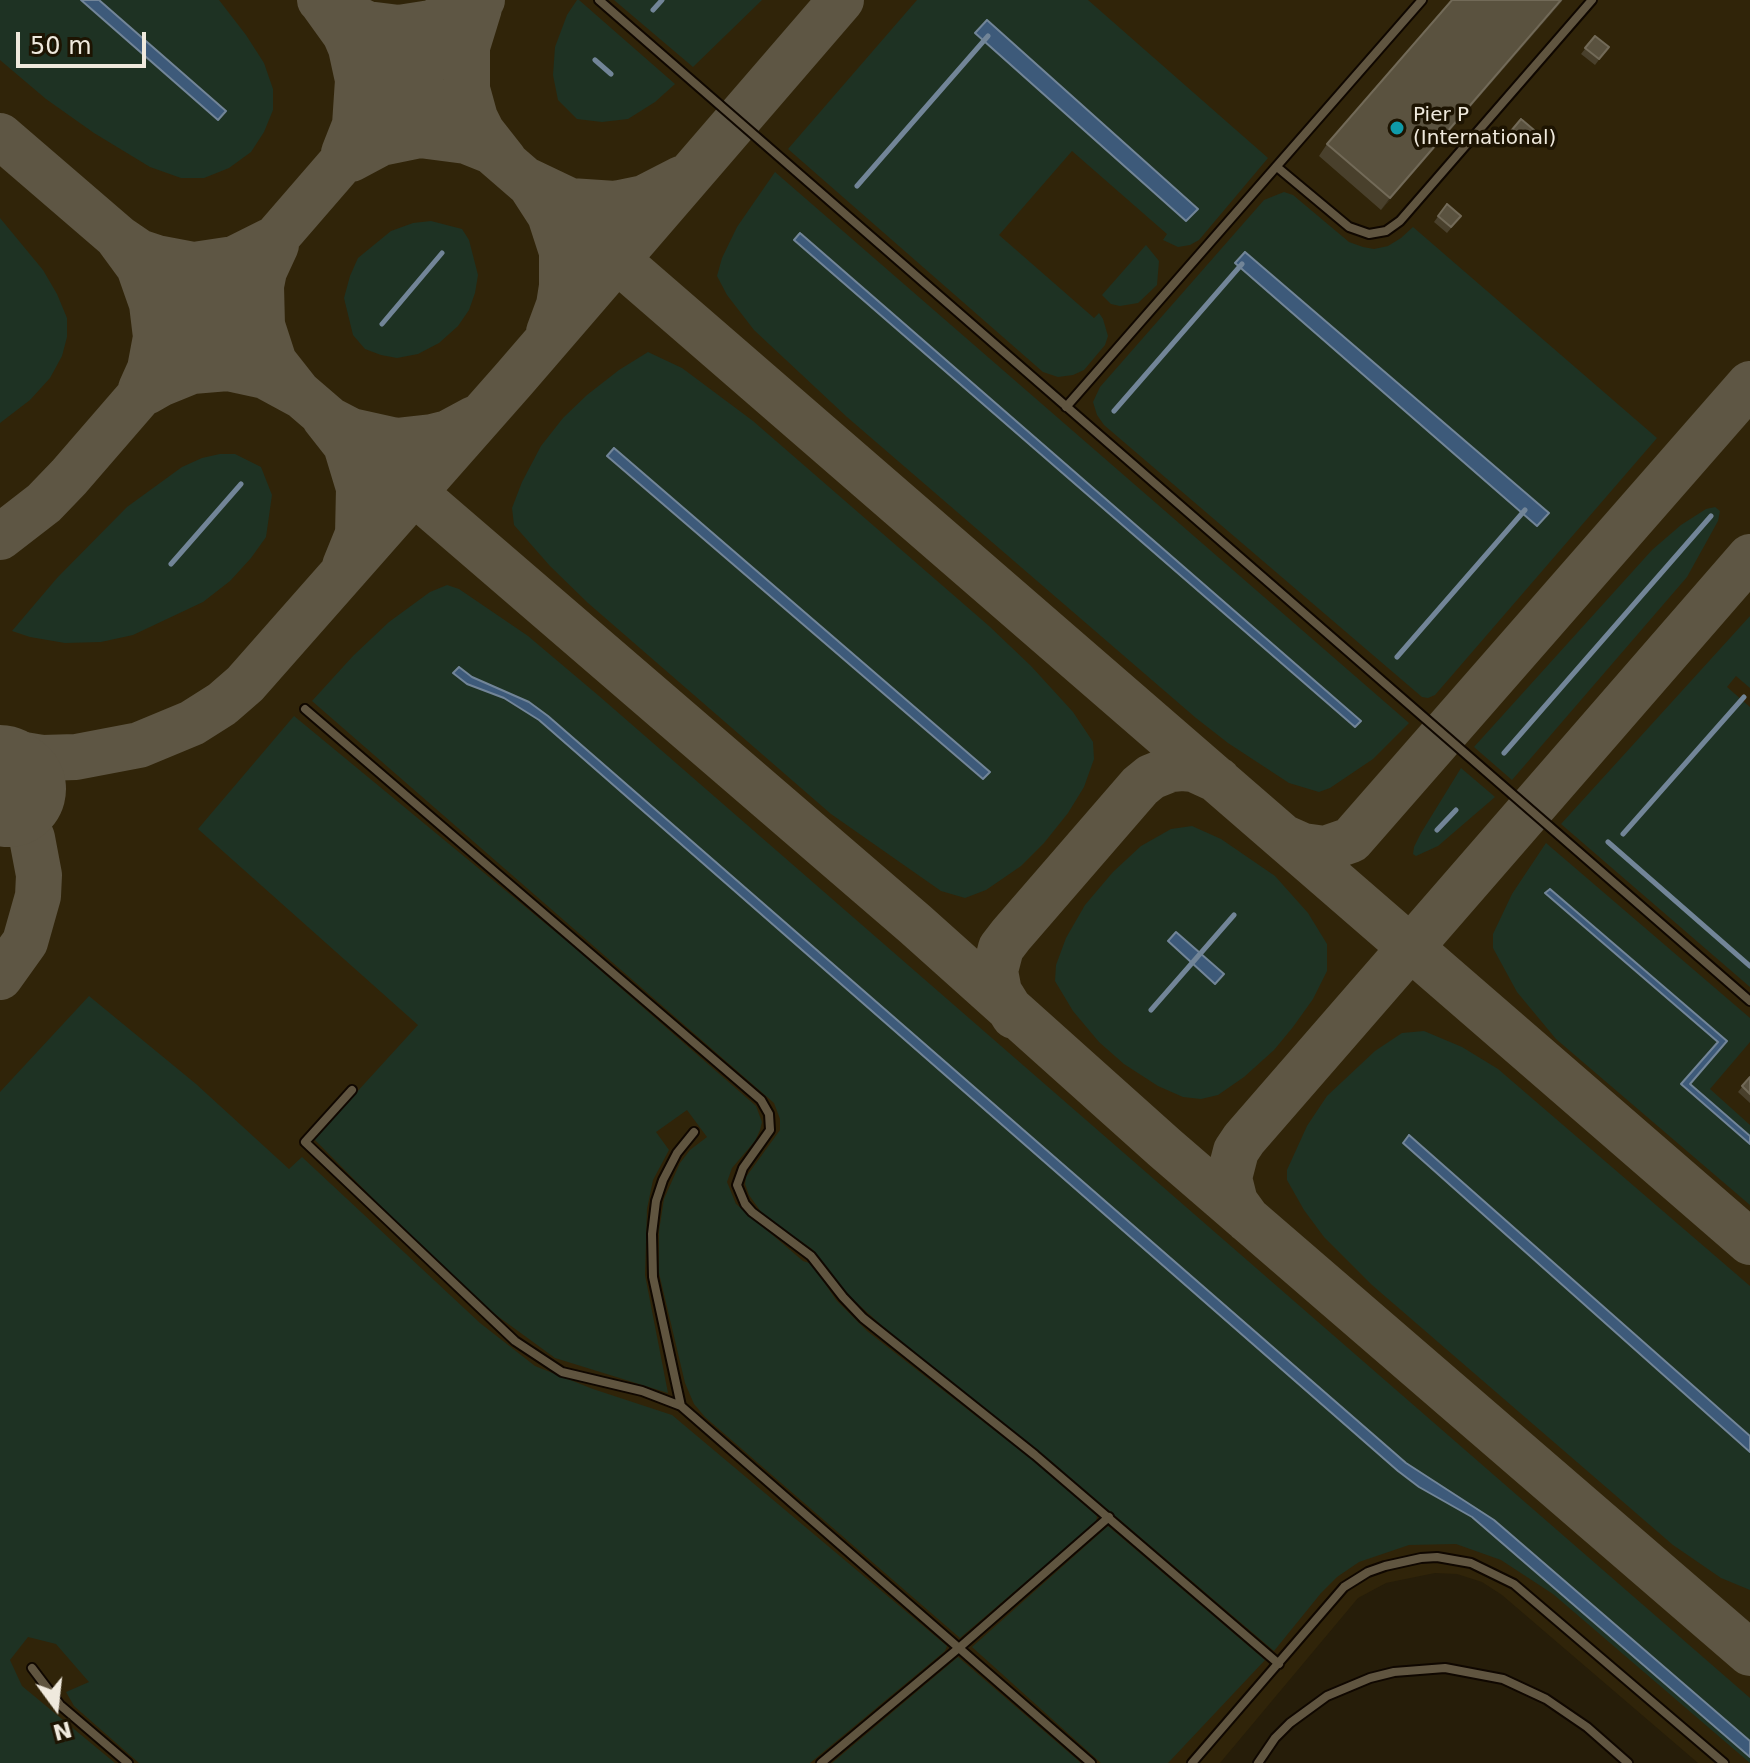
<!DOCTYPE html>
<html>
<head>
<meta charset="utf-8">
<style>
  body { margin:0 }
  #map { position:relative; width:1750px; height:1763px; overflow:hidden; background:#261d09; font-family:"DejaVu Sans",sans-serif }
  canvas { display:block }
  .north { position:absolute; left:16px; top:1667px; width:80px; height:80px; -webkit-text-stroke:6px #1d1402; paint-order:stroke; rotate:165deg; font-size:22px; font-weight:700; line-height:32px; text-align:center; color:#efe9dd }
  .north::after { content:''; display:block; margin:auto; width:28px; height:36px; background:#efe9dd; clip-path:polygon(50% 0,100% 100%,50% 72%,0 100%) }
  .scale { position:absolute; left:16px; top:32px; width:130px; height:36px; box-sizing:border-box; border:4px solid #efe9dd; border-top:0; padding-left:10px; font-size:24px; line-height:28px; white-space:nowrap; color:#efe9dd; -webkit-text-stroke:6px #1d1402; paint-order:stroke }
</style>
</head>
<body>
<div id="map">
<canvas width="1750" height="1763"></canvas>
<div class="north">N</div>
<div class="scale">50 m</div>
</div>
<script>
const context = document.querySelector('canvas').getContext('2d');
context.lineJoin = 'round';
function fill(path, color) { context.fillStyle = color; context.fill(path, 'evenodd'); }
const toPath = rows => new Path2D(rows.map(r => 'M' + r).join(''));
function strokePath(path, color, width, dash) { context.strokeStyle = color; context.lineWidth = width; context.lineCap = dash ? 'butt' : 'round'; context.setLineDash(dash || []); context.stroke(path); }
function label(font, color, halo, rows, align = 'center') {
  context.font = font + ' "DejaVu Sans",sans-serif'; context.lineWidth = 7; context.setLineDash([]); context.textBaseline = 'middle'; context.strokeStyle = halo; context.fillStyle = color; for (const [text, x, y, turn = 0] of rows) {
    context.save(); context.translate(x, y); context.rotate((+turn || 0) * Math.PI / 180); context.textAlign = isNaN(turn) ? turn : align; if (halo) context.strokeText(text, 0, 0); context.fillText(text, 0, 0); context.restore();
  }
}
const built = toPath([
  [0,0,1750,0,1750,1763,1698,1763,1502,1595,1482,1582,1457,1574,1435,1573,1386,1583,1358,1598,1220,1763,0,1763]
]);
const green = toPath([
  [0,0,81,0,218,119,226,110,99,0,219,0,246,35,264,63,273,89,273,110,264,132,251,152,229,168,204,178,181,178,150,167,94,133,46,99,0,60],
  [577,0,579,0,675,84,655,102,628,119,602,122,577,119,558,100,553,75,555,47,567,15],
  [614,0,762,0,693,67],
  [917,0,1088,0,1268,158,1199,240,1190,245,1178,247,1163,240,1167,234,1072,151,999,235,1094,318,1099,313,1103,319,1108,336,1105,345,1084,370,1073,375,1058,377,1043,372,788,149],
  [986,20,1198,208,1198,209,1186,221,976,33],
  [775,172,1409,723,1373,759,1330,788,1319,792,1289,783,1228,743,1196,718,847,417,754,330,727,295,717,276,722,258,737,227],
  [1284,192,1293,195,1349,242,1363,247,1374,249,1388,246,1401,238,1413,227,1657,438,1435,695,1428,698,1422,697,1104,425,1097,415,1093,402,1100,387,1264,200],
  [1244,252,1549,513,1537,526],
  [0,218,43,270,57,294,67,318,67,337,62,356,50,378,30,400,0,423],
  [431,221,462,229,469,240,478,275,475,293,469,310,458,326,439,343,418,354,397,358,381,355,365,349,353,335,344,298,350,276,358,258,391,231,413,223],
  [1146,245,1159,261,1157,285,1138,303,1120,306,1111,304,1102,295],
  [648,352,682,368,753,421,989,626,1031,666,1073,712,1093,742,1094,759,1084,787,1068,813,1044,843,1021,866,986,890,965,898,941,891,831,814,588,603,550,566,514,525,512,508,522,482,541,446,563,418,587,395,619,370],
  [614,448,989,772,982,779,607,457],
  [220,454,235,454,261,467,272,495,266,537,251,558,230,581,203,602,133,635,101,642,65,643,30,637,12,631,57,578,127,507,182,467,202,458],
  [1715,507,1720,511,1718,521,1687,577,1512,780,1474,747,1652,550,1681,525,1706,509],
  [447,585,459,589,528,636,599,696,1750,1698,1750,1741,1494,1520,1406,1463,548,716,529,702,472,677,459,667,467,684,504,698,541,721,1398,1471,1472,1517,1750,1757,1750,1763,1553,1594,1501,1560,1456,1544,1409,1545,1359,1562,1337,1577,1321,1593,1274,1651,1039,1451,890,1333,848,1295,812,1249,764,1216,749,1195,745,1184,746,1177,780,1130,780,1119,774,1103,312,701,353,656,389,622,430,592],
  [1750,616,1750,688,1736,676,1727,687,1750,707,1750,987,1561,824],
  [294,716,569,943,756,1106,762,1122,760,1130,755,1141,732,1168,727,1182,736,1204,803,1261,812,1264,836,1300,867,1331,1031,1459,1097,1516,1096,1522,960,1638,705,1417,694,1404,685,1383,659,1273,659,1231,664,1199,680,1163,690,1150,707,1137,687,1110,656,1132,669,1150,653,1180,647,1209,645,1275,668,1393,555,1358,470,1296,314,1139,418,1025,198,829],
  [1461,768,1495,797,1438,846,1416,856,1413,854,1414,847,1421,833],
  [1192,826,1221,839,1275,876,1308,913,1327,944,1327,971,1313,999,1293,1027,1274,1050,1244,1077,1218,1095,1201,1099,1183,1097,1158,1086,1124,1064,1099,1042,1073,1011,1055,981,1056,965,1066,938,1085,905,1113,872,1141,846,1171,829],
  [1176,932,1223,974,1216,983,1168,941],
  [1546,843,1750,1018,1750,1042,1710,1089,1750,1125,1750,1136,1690,1084,1726,1041,1550,889,1546,893,1718,1042,1681,1085,1750,1144,1750,1205,1556,1039,1517,992,1493,948,1493,934,1512,894],
  [89,996,196,1084,289,1169,302,1157,480,1323,535,1366,593,1389,672,1415,947,1646,945,1651,810,1763,139,1763,74,1706,66,1692,89,1682,56,1644,28,1637,10,1660,22,1686,115,1763,0,1763,0,1092],
  [1424,1031,1462,1047,1498,1069,1750,1286,1750,1436,1410,1136,1403,1143,1750,1452,1750,1590,1721,1578,1673,1545,1372,1285,1324,1237,1304,1210,1287,1180,1287,1170,1307,1126,1327,1096,1375,1051,1402,1033],
  [1108,1526,1265,1660,1168,1763,1101,1763,972,1647],
  [958,1657,1081,1763,832,1763]
]);
const water = toPath([
  [81,0,99,0,226,111,218,120,81,0],
  [987,20,1198,209,1186,221,975,33,987,20],
  [800,233,1361,721,1355,727,794,240,800,233],
  [1245,252,1549,513,1537,526,1235,263,1245,252],
  [614,448,990,772,983,779,607,456,614,448],
  [459,667,472,677,529,702,548,716,1406,1463,1494,1520,1750,1741,1750,1757,1472,1517,1419,1487,1398,1471,539,720,504,698,467,684,453,673,459,667],
  [1550,889,1727,1041,1690,1084,1750,1136,1750,1144,1681,1084,1718,1042,1545,893,1550,889],
  [1176,932,1224,974,1215,984,1168,941,1176,932],
  [1409,1135,1750,1436,1750,1452,1403,1143,1409,1135]
]);
const stream = toPath([
  [653,10,662,0],
  [595,60,611,74],
  [857,186,988,36],
  [382,324,442,253],
  [1114,411,1242,264],
  [171,564,241,484],
  [1397,657,1525,510],
  [1504,753,1711,516],
  [1437,830,1456,810],
  [1623,834,1744,697],
  [1608,842,1750,966],
  [1151,1010,1234,915]
]);
const taxiway = toPath([
  [320,0,412,82,1750,1242],
  [0,136,915,924,1165,1148,1750,1653],
  [344,153,355,125,358,80,351,48,345,34,322,2,367,24,399,28,431,23,474,5],
  [351,159,381,143,420,135,466,141,491,151,504,160,482,132,475,118,467,89,467,47,479,8],
  [549,332,559,305,562,286,562,252,550,215,528,181,570,201,615,204,644,198,681,179],
  [141,389,150,369,156,337,152,304,139,267,117,237,139,252,157,258,194,265,234,259,270,241],
  [146,392,160,384,192,371,228,368,265,376,300,395,274,362,262,325,261,286,264,271,276,245],
  [0,537,44,503,69,477,482,0],
  [345,566,358,534,359,488,346,445,324,417,351,431,396,441,432,437,448,433,474,419],
  [0,751,42,758,76,757,139,745,192,723,222,704,245,684,514,379,841,0],
  [1285,838,1303,846,1325,849,1351,840,1750,384],
  [0,977,25,942,38,896,39,875,32,838,17,803,8,789],
  [1014,1016,999,992,995,971,1001,948,1011,935,1140,786,1151,777,1171,769,1182,768,1194,769,1218,780],
  [1248,1220,1235,1202,1229,1178,1236,1151,1244,1139,1750,557]
]);
const runway = toPath([
  [0,783,8,789]
]);
const service = toPath([
  [599,0,1750,1001],
  [1277,167,1349,227,1369,234,1386,231,1400,221,1592,0],
  [1066,407,1422,0],
  [305,709,761,1100,769,1114,770,1130,743,1168,737,1185,745,1204,752,1212,811,1256,843,1297,863,1318,1035,1455,1279,1664],
  [352,1090,305,1142,515,1341,562,1372,642,1391,681,1406],
  [694,1132,677,1153,663,1180,656,1201,652,1234,653,1277,681,1406,1091,1763],
  [32,1668,60,1705,128,1763],
  [821,1763,960,1647,1109,1517],
  [1192,1763,1344,1587,1368,1572,1385,1566,1421,1558,1437,1557,1471,1563,1514,1584,1724,1763],
  [1258,1763,1275,1738,1290,1723,1327,1696,1370,1678,1394,1672,1445,1668,1503,1679,1546,1699,1587,1727,1628,1763]
]);
const wall = toPath([
  [1563,0,1381,210,1319,156,1327,144],
  [1595,36,1604,53,1595,65,1581,54],
  [1521,119,1534,130,1521,148,1507,137],
  [1447,204,1461,216,1447,233,1434,222],
  [1750,1077,1750,1103,1738,1092]
]);
const shadedWall = toPath([
  [1561,0,1563,0,1381,210,1390,198]
]);
const building = toPath([
  [1452,0,1561,0,1390,198,1327,144,1452,0],
  [1595,36,1609,47,1599,59,1585,48,1595,36],
  [1521,119,1534,130,1525,142,1511,131,1521,119],
  [1447,204,1461,216,1451,227,1438,216,1447,204],
  [1750,1077,1750,1094,1742,1086,1750,1077]
]);
const markers = [
  [1397,128,8,"#0f9aa8"]
];
const poiNames = [
  ["Pier P",1413,116],
  ["(International)",1413,139]
];
fill(built, '#302409');
fill(green, '#1e3223');
fill(water, '#3d5a7a');
strokePath(water, '#728598', 2);
strokePath(stream, '#728598', 5);
strokePath(taxiway, '#5e5644', 46);
strokePath(runway, '#5e5644', 116);
strokePath(service, '#0f0700', 12);
strokePath(service, '#605540', 8);
fill(wall, '#49402c');
fill(shadedWall, '#332a16');
fill(building, '#5a523f');
strokePath(building, '#726a58', 2);
for (const [x, y, r, color] of markers) { const dot = new Path2D(); dot.arc(x, y, r, 0, 2 * Math.PI); context.fillStyle = color; context.fill(dot); strokePath(dot, '#1d1402', 3); }
label('20px', '#efe9dd', '#1d1402', poiNames, 'left');
</script>
</body>
</html>
